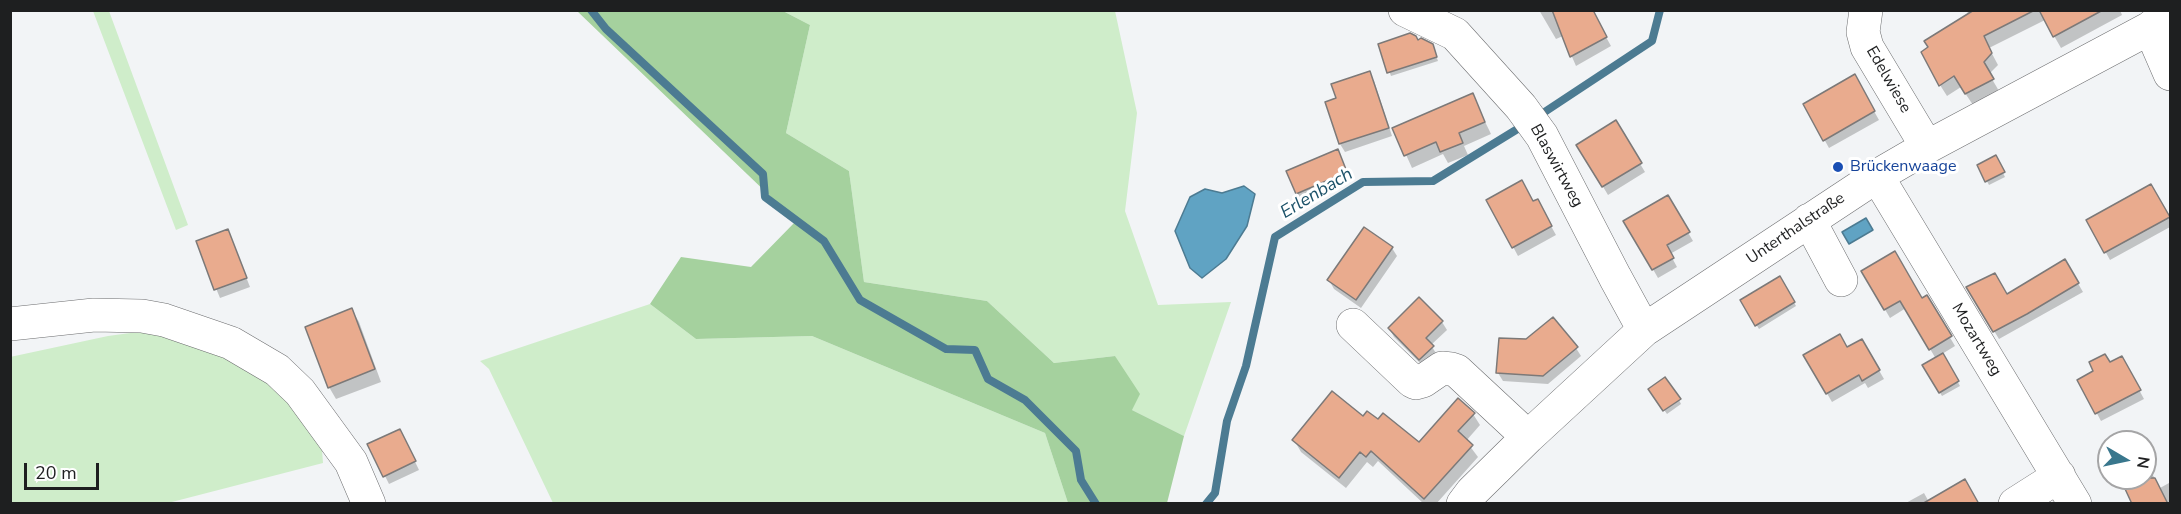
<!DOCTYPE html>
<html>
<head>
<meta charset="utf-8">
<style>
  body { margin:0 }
  #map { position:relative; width:2181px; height:514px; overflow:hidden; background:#f2f4f6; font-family:"Nunito Sans",sans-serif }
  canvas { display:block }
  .frame { position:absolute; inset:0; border:12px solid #1e1f20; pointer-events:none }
  .north { position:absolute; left:2097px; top:430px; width:60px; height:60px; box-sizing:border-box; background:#fff; border:2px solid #a5a5a6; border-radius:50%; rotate:99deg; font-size:16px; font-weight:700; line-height:24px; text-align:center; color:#1e1f20 }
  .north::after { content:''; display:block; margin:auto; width:21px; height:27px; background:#39778d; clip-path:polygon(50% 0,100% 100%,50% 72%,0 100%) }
  .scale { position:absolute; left:24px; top:463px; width:75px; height:27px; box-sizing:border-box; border:3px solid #1e1f20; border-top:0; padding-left:8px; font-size:18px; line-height:21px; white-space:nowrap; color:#1e1f20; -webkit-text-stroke:4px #fff; paint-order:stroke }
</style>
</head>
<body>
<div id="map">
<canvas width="2181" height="514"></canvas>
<div class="frame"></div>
<div class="north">N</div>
<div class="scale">20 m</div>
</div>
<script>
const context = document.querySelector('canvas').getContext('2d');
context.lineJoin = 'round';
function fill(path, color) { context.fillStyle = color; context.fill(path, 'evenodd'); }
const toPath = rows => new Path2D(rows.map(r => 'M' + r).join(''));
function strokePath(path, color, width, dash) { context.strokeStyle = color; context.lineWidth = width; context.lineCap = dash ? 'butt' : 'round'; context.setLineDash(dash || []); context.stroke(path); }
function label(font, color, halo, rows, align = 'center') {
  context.font = font + ' "Nunito Sans",sans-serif'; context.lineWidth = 6; context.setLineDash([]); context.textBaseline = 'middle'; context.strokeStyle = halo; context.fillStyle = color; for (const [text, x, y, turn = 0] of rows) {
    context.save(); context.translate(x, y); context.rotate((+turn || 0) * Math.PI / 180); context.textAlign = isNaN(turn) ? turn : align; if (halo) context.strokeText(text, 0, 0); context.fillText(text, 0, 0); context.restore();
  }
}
const green = toPath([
  [93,11,109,11,188,225,176,230],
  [783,11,1115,11,1137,113,1125,211,1158,305,1231,302,1184,436,1132,410,1115,356,1054,363,987,301,864,282,849,171,786,133,810,25],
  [650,304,696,339,812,336,1045,433,1068,503,553,503,489,369,480,361],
  [160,329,219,342,284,385,321,437,323,463,168,503,11,503,10,357,108,336]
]);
const forest = toPath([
  [577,11,783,11,810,25,786,133,849,171,864,282,987,301,1054,363,1115,356,1140,394,1132,410,1184,436,1167,503,1068,503,1045,433,812,336,696,339,650,304,681,257,751,267,796,221]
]);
const water = toPath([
  [1244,186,1255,194,1247,226,1226,259,1202,278,1190,268,1175,231,1190,197,1205,189,1222,193,1244,186],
  [1866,218,1873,230,1849,244,1842,232,1866,218]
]);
const shadow = toPath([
  [1539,10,1591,10,1611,46,1576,66,1563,36,1556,39],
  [1966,10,2120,10,2122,15,2061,48,2045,20,1989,48,1998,65,1989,74,1999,91,1973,105,1961,87,1947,96,1940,85,1969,15],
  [1417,41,1434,50,1438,61,1391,76,1380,45],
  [1369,73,1374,81,1392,136,1345,152,1340,144,1326,103,1338,99],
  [1854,76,1879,120,1829,148,1805,105],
  [1472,95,1491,134,1464,146,1468,155,1448,163,1443,154,1412,168,1394,128],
  [1615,122,1645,172,1608,195,1578,145],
  [1337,151,1351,181,1302,202,1297,193],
  [1995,157,2005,177,1989,185,1979,166],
  [2151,186,2170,221,2170,227,2110,260,2088,220],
  [1667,197,1693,241,1670,254,1677,267,1658,278,1626,222],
  [1488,200,1533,203,1537,201,1556,235,1518,256],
  [228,231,250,287,220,298,197,242],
  [1392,248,1397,256,1361,308,1334,289,1329,280],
  [2065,261,2083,292,1999,339,1968,288,2006,296],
  [1863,272,1922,300,1926,297,1955,346,1942,354,1960,386,1942,396,1924,366,1936,359,1906,308,1890,318],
  [1780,278,1796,306,1759,329,1742,301],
  [352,310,359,322,381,382,336,399,329,387],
  [1442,322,1447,330,1431,345,1437,355,1425,368,1394,337,1389,328],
  [1526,341,1576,348,1581,356,1548,384,1503,381,1498,373],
  [1862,341,1884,379,1868,388,1865,383,1832,402,1805,356,1847,349],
  [2122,358,2144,399,2101,421,2079,380],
  [1652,393,1679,400,1681,404,1667,414],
  [1473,414,1480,425,1466,441,1478,457,1436,504,1424,504,1378,461,1373,467,1367,462,1346,488,1301,452,1294,440,1363,418,1419,444],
  [404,439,419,470,389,484,385,476],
  [2149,468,2160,488,2169,483,2170,504,2128,504,2133,501,2129,478,2145,478,2145,470],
  [1924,493,1929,502,1977,504,1904,504]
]);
const stream = toPath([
  [591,10,606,29,763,174,765,197,824,241,860,300,946,349,975,350,988,379,1025,400,1076,451,1081,480,1096,504],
  [1537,117,1652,41,1660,10],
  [1206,504,1215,493,1227,421,1246,366,1275,237,1363,182,1433,181,1524,125]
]);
const building = toPath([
  [1552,10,1593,10,1607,37,1570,57,1552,10],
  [1974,10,2035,10,1984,36,1992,53,1984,62,1994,79,1965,94,1954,76,1939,86,1921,52,1928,47,1924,41,1974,10],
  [2039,10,2103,10,2053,37,2039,10],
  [1410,33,1416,36,1418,40,1421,38,1433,44,1437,57,1387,73,1378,44,1410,33],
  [1370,71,1389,128,1339,144,1325,102,1336,98,1331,84,1370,71],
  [1855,74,1875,111,1823,141,1803,104,1855,74],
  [1473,93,1485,122,1459,133,1463,143,1440,152,1436,142,1404,156,1392,128,1473,93],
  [1616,120,1642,163,1602,187,1576,145,1616,120],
  [1338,149,1347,172,1296,194,1286,171,1338,149],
  [1996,155,2005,172,1985,182,1977,165,1996,155],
  [1522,180,1533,201,1538,199,1552,226,1512,248,1486,200,1522,180],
  [2151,184,2170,217,2104,253,2086,220,2151,184],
  [1668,195,1690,232,1667,245,1674,258,1652,270,1623,221,1668,195],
  [1364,227,1393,247,1356,300,1327,280,1364,227],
  [228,229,247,278,214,290,196,241,228,229],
  [1895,251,1922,298,1927,295,1952,336,1929,350,1900,301,1884,310,1861,271,1895,251],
  [2065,259,2079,283,2027,314,1993,332,1966,287,1995,273,2007,294,2065,259],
  [1780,276,1795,302,1755,326,1740,300,1780,276],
  [1419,297,1443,321,1426,338,1434,346,1419,360,1388,328,1419,297],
  [352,308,375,369,328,388,305,327,352,308],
  [1553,317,1578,347,1543,376,1496,373,1499,338,1526,339,1553,317],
  [1840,334,1847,347,1862,339,1880,370,1862,381,1859,375,1826,394,1803,355,1840,334],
  [1943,353,1959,381,1939,393,1922,365,1943,353],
  [2105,354,2110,362,2122,356,2141,390,2095,414,2077,380,2093,371,2089,362,2105,354],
  [1665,377,1681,399,1663,411,1648,389,1665,377],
  [1332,391,1363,416,1367,411,1378,419,1383,413,1419,442,1458,398,1475,413,1458,431,1473,445,1424,499,1371,451,1366,457,1360,452,1339,478,1292,440,1332,391],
  [400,429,416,461,383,477,367,444,400,429],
  [2120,478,2155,478,2168,504,2132,504,2120,478],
  [1965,479,1979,504,1922,504,1965,479]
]);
const minor = toPath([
  [1405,10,1455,34,1521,107,1542,136,1615,277,1644,330],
  [1866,10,1863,32,1867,47,1927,147],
  [2150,28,2170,74],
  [1877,176,2075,504],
  [1809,220,1841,280],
  [10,324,94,315,142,316,164,320,231,343,277,370,300,392,351,462,369,504],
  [1353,325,1412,381,1416,383,1423,381,1442,368,1451,369,1457,371,1528,437],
  [1463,504,1472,492,1528,437,1644,330,1877,176,1927,147,2150,28,2170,12],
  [2015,504,2059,476]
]);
const markers = [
  [1838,167,6,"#1a4fb4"]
];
const streetNames = [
  ["Edelwiese",1888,80,60],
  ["Blaswirtweg",1556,166,61],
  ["Unterthalstraße",1796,229,-34],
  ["Mozartweg",1976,340,59]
];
const transitNames = [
  ["Brückenwaage",1850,167]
];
const waterNames = [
  ["Erlenbach",1317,194,-31]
];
fill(green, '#cfedca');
fill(forest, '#a5d19e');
fill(water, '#60a3c3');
strokePath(water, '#4c7b92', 1.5);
fill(shadow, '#0003');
strokePath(stream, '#4c7b92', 8);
fill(building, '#e9ab8e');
strokePath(building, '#7c7978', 1.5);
strokePath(minor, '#6c6d6f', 34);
strokePath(minor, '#fff', 33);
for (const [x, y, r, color] of markers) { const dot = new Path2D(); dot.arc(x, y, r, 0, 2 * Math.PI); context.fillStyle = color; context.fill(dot); strokePath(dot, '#fff', 2); }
label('16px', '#1e1f20', '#fff', streetNames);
label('16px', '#164399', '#fff', transitNames, 'left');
label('italic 18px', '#1c5269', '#fff', waterNames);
</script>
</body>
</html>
